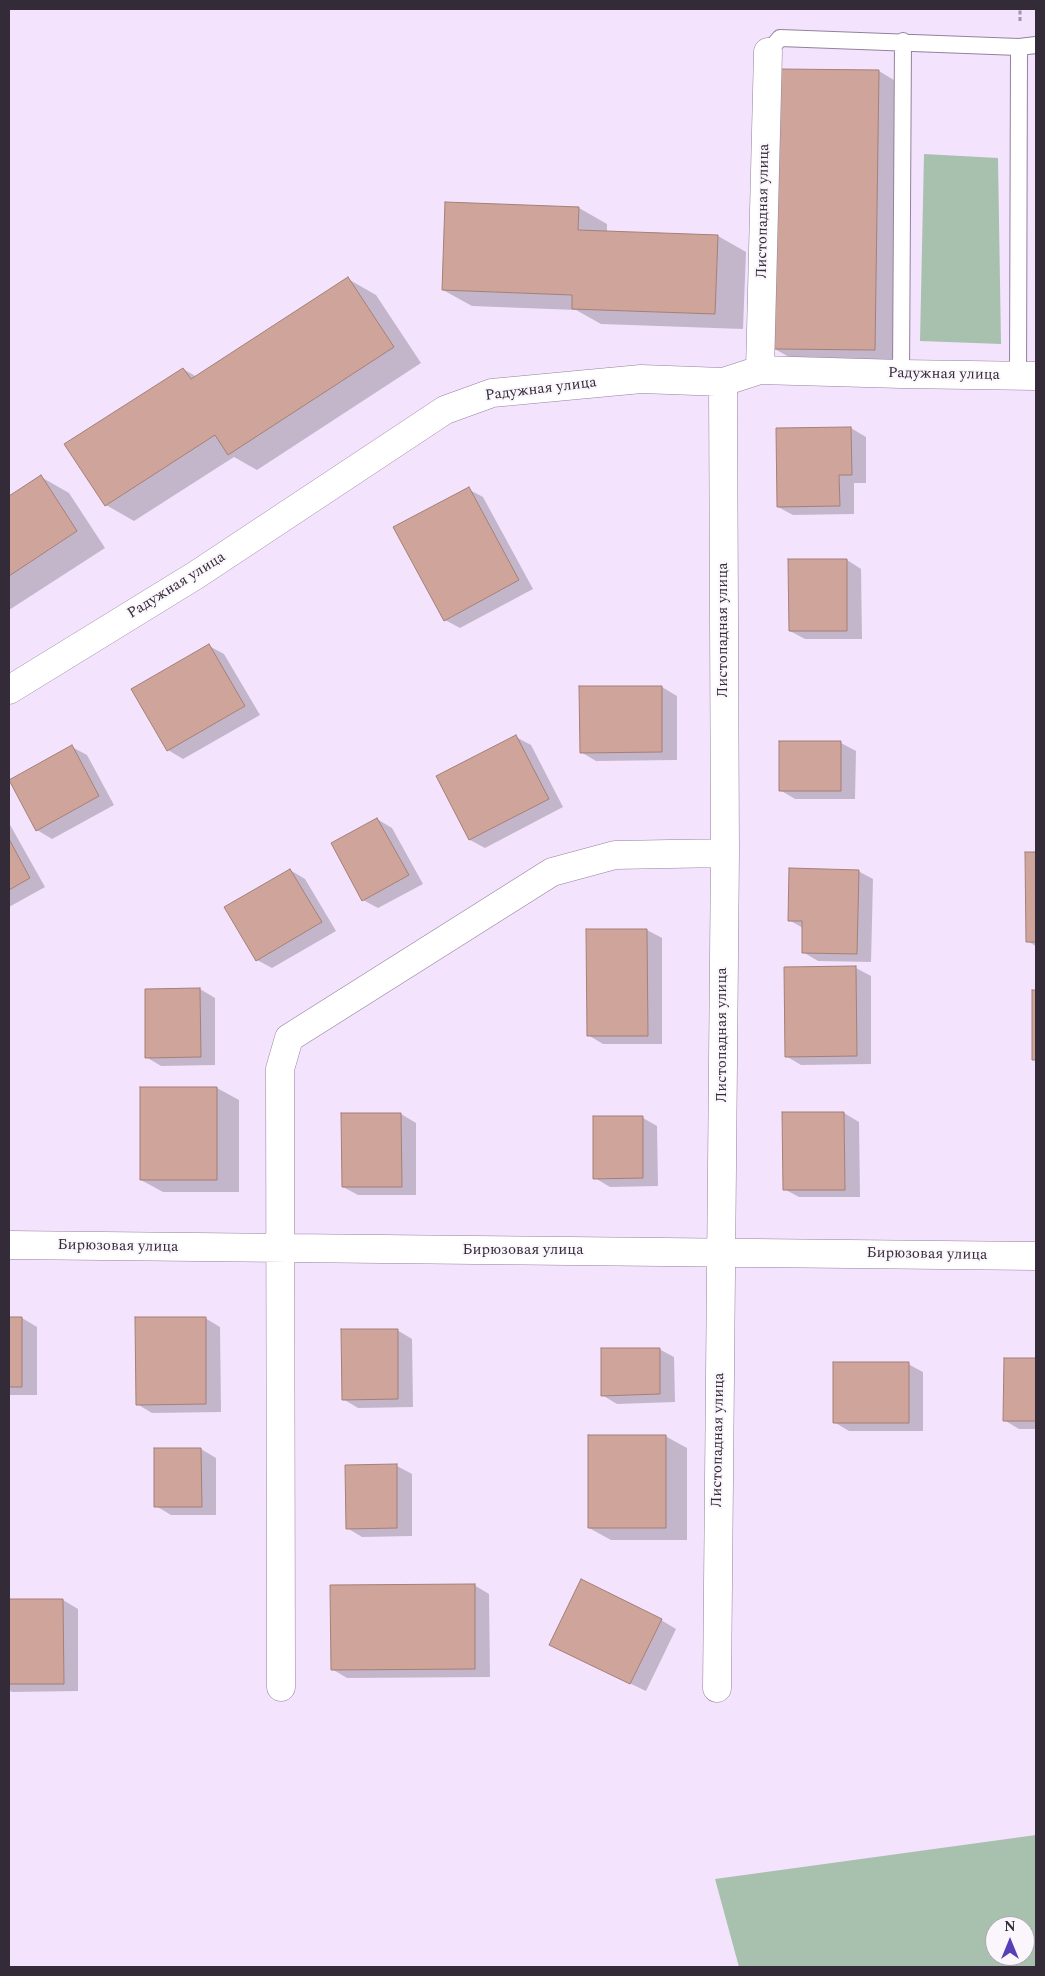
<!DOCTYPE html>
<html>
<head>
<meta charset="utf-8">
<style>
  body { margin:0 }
  #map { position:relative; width:1045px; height:1976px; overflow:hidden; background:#f4e3fd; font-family:Spectral,serif }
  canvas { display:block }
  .frame { position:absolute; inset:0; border:10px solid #332b37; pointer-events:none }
  .north { position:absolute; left:985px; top:1916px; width:50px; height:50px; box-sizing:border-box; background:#faf6fc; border:1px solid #aaa5ad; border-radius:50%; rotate:0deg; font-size:14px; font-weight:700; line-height:20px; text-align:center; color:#332b37 }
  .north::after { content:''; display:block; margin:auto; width:18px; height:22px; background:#583fb7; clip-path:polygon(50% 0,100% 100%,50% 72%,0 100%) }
</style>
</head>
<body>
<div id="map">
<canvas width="1045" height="1976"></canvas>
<div class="frame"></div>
<div class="north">N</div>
</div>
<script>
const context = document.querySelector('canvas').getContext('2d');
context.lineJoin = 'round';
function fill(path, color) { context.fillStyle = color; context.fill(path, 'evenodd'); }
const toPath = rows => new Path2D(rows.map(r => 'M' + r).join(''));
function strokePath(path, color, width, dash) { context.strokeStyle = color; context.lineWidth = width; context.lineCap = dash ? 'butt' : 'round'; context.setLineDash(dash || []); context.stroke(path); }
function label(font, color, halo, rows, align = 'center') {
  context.font = font + ' Spectral,serif'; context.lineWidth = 4; context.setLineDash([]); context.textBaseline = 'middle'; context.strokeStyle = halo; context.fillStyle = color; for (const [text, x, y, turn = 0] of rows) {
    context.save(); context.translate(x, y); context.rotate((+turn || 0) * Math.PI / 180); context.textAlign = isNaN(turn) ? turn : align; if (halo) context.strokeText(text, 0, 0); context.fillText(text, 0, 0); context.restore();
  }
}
const green = toPath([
  [924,154,998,158,1001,344,920,341],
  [1036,1835,1036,1967,739,1967,715,1879],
  [995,1926,1025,1926,1025,1956,995,1956]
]);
const shadow = toPath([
  [879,71,907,88,902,366,803,365,775,349],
  [579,208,607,224,607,232,718,236,746,252,743,329,601,324,576,310,472,306,443,290],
  [348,279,376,295,421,363,257,470,234,457,134,521,106,505,183,369,197,377],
  [851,428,866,437,866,483,854,483,854,514,793,515,778,507],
  [41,477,69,493,105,548,9,610,9,497],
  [468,489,483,497,533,589,460,628,445,620],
  [847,560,861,569,862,639,805,639,790,631],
  [209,646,224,654,260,715,183,759,168,750],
  [662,687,677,696,677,760,596,761,581,752],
  [516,737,531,745,563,807,485,848,470,840,438,777],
  [841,743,856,751,855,799,795,799,780,790],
  [72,747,87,755,114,805,52,839,37,830,10,781],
  [377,819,392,828,423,884,378,908,363,900],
  [9,823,45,887,9,907],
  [1027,854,1036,854,1036,946,1027,941],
  [290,870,305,879,336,931,272,968,257,960],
  [858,871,873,879,871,962,818,961,803,952,803,928,789,920],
  [647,930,662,938,662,1044,603,1044,588,1035],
  [856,968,871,976,871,1064,801,1065,786,1056],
  [200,989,215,998,215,1065,161,1066,146,1057],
  [1034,992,1036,992,1036,1061,1033,1059],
  [141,1088,217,1088,239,1100,239,1192,163,1192,141,1180],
  [844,1113,859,1122,860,1197,799,1197,784,1189],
  [401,1114,416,1123,416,1195,358,1195,343,1187],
  [643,1118,657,1126,658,1186,610,1187,595,1178],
  [9,1318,22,1318,37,1327,37,1395,9,1395],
  [205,1318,220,1327,221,1412,152,1413,137,1404],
  [397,1330,412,1339,413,1407,358,1408,343,1399],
  [659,1349,674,1357,675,1402,617,1404,602,1395],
  [1005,1359,1036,1359,1036,1429,1019,1429,1004,1420],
  [908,1364,923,1372,923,1431,849,1431,834,1422],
  [665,1436,687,1448,687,1540,611,1540,589,1528],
  [201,1449,216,1458,216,1515,171,1515,156,1506],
  [397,1466,412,1474,412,1536,362,1537,347,1528],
  [474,1585,489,1594,490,1677,347,1678,332,1669],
  [63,1600,78,1609,78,1691,12,1692,9,1690,9,1601],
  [661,1620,676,1629,646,1691,566,1653]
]);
const building = toPath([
  [778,69,879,70,875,350,774,349,778,69],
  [445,202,579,207,578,230,718,235,715,314,572,309,572,295,442,290,445,202],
  [348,277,394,347,228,455,215,435,105,506,64,444,183,368,191,379,348,277],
  [851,427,852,475,839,475,840,506,777,507,776,428,851,427],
  [41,475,77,531,9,576,9,496,41,475],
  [469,487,519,580,444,621,393,527,469,487],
  [788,559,847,559,847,631,789,631,788,559],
  [209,644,245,706,167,751,131,689,209,644],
  [579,686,662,686,662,752,580,753,579,686],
  [516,735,549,799,469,840,436,776,516,735],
  [779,741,841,741,841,791,779,791,779,741],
  [72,745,99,796,36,831,9,780,72,745],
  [377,818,409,875,362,901,331,843,377,818],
  [9,839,30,878,9,890,9,839],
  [1025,852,1036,852,1036,942,1026,942,1025,852],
  [789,868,859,870,857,954,802,953,802,921,788,921,789,868],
  [290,869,322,922,256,961,224,907,290,869],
  [586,929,647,929,648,1036,587,1036,586,929],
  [856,966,857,1056,785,1057,784,967,856,966],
  [200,988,201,1057,145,1058,145,989,200,988],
  [1032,990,1036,990,1036,1060,1032,1060,1032,990],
  [140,1087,217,1087,217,1180,140,1180,140,1087],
  [782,1112,844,1112,845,1190,783,1190,782,1112],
  [341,1113,401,1113,402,1187,342,1187,341,1113],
  [593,1116,643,1116,643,1178,593,1179,593,1116],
  [9,1317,22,1317,22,1387,9,1387,9,1317],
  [135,1317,206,1317,206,1404,136,1405,135,1317],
  [341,1329,398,1329,398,1399,342,1400,341,1329],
  [601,1348,660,1348,660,1394,601,1396,601,1348],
  [1004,1358,1036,1358,1036,1421,1003,1421,1004,1358],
  [833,1362,909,1362,909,1423,833,1423,833,1362],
  [588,1435,666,1435,666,1528,588,1528,588,1435],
  [154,1448,201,1448,202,1507,154,1507,154,1448],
  [397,1464,397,1528,346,1529,345,1465,397,1464],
  [581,1579,662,1619,630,1684,549,1645,581,1579],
  [475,1584,475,1669,331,1670,330,1585,475,1584],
  [9,1599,63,1599,64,1684,9,1684,9,1599]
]);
const path = toPath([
  [1020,21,1020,9]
]);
const service = toPath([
  [768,52,780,38,1019,47,1036,45],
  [901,374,903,41],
  [1018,376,1019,47]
]);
const minor = toPath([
  [760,370,768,52],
  [9,690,196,575,445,410,492,393,641,379,723,382,760,370,901,374,1036,376],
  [9,1245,1036,1256],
  [281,1687,280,1069,289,1038,552,872,615,855,725,853],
  [717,1688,725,853,723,382]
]);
const streetNames = [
  ["Листопадная улица",764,211,-89],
  ["Радужная улица",944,375,1],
  ["Радужная улица",541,390,-7],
  ["Радужная улица",177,586,-32],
  ["Листопадная улица",724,630,-90],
  ["Листопадная улица",723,1035,-90],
  ["Бирюзовая улица",118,1247,1],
  ["Бирюзовая улица",523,1251],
  ["Бирюзовая улица",927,1255,1],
  ["Листопадная улица",719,1440,-89]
];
fill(green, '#a8c1af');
fill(shadow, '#0003');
fill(building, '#cfa49a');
strokePath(building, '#a47f77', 1);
strokePath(service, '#93809d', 18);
strokePath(minor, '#93809d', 29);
strokePath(path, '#a395a9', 3, [4, 2.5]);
strokePath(service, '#fff', 16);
strokePath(minor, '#fff', 28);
label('15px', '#332b37', '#faf6fc', streetNames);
</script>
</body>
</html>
